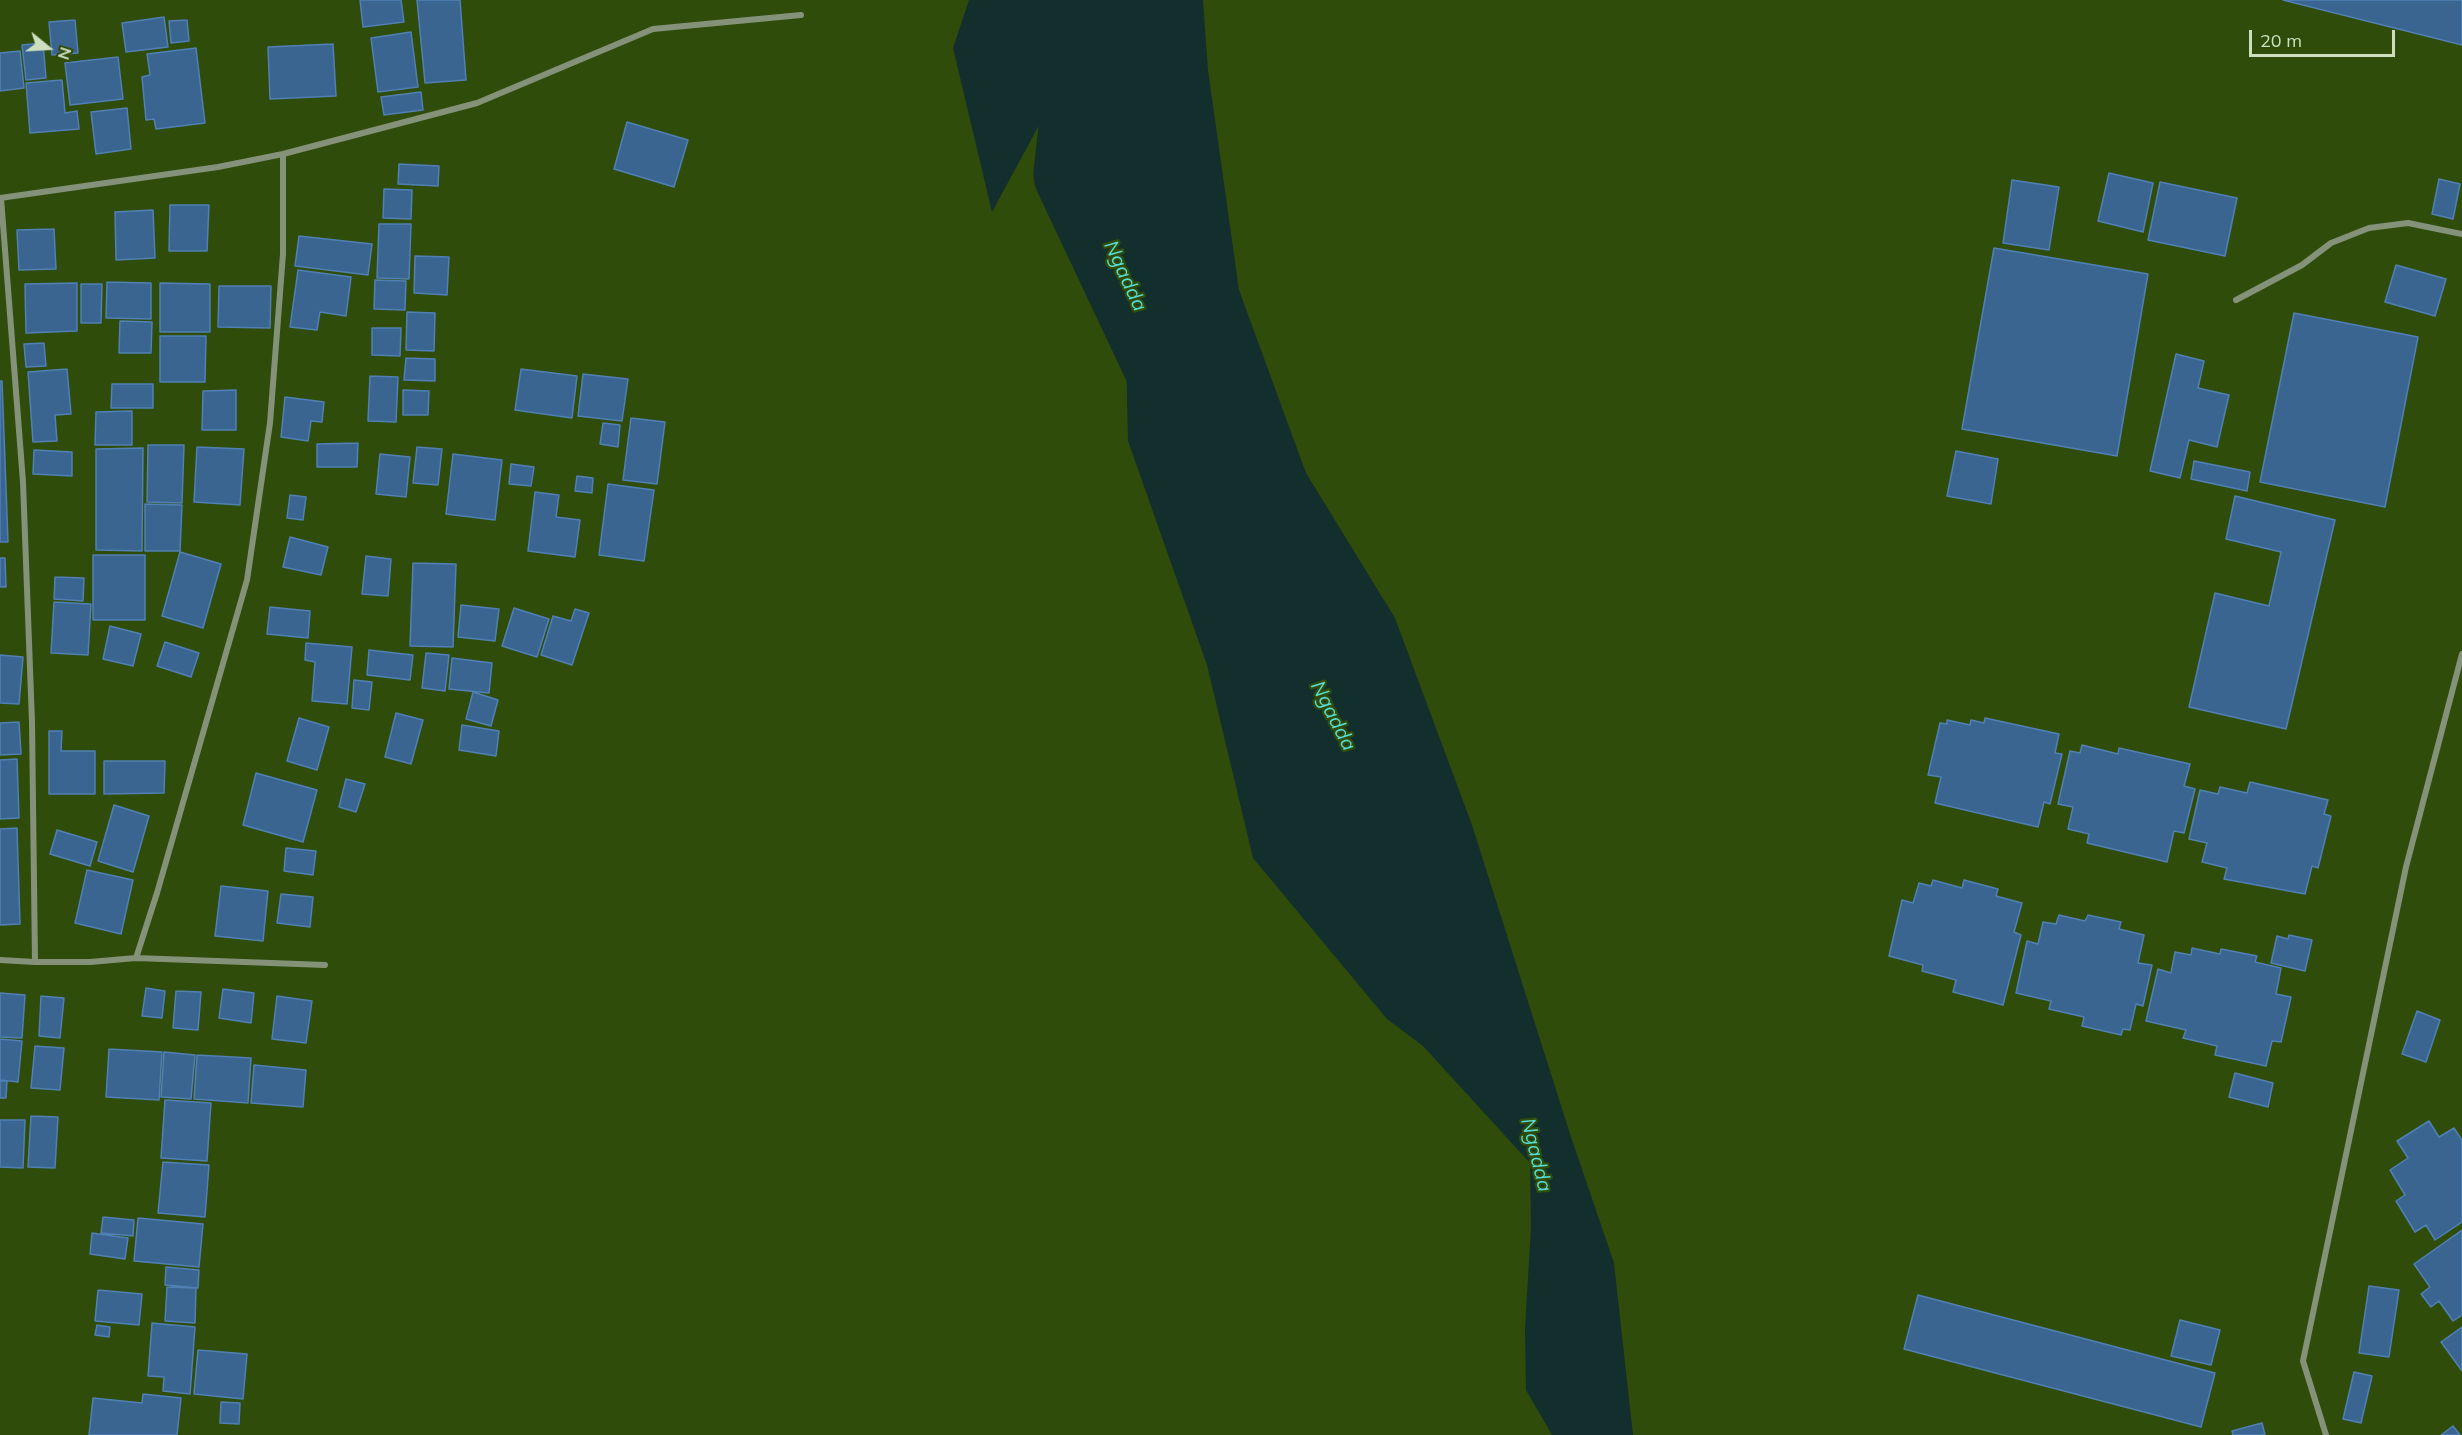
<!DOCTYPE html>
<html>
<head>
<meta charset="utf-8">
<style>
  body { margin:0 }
  #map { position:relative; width:2462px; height:1435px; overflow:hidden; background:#2f4c0a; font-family:Mulish,sans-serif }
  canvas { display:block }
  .north { position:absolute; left:18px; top:18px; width:60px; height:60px; -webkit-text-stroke:4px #2f4c0a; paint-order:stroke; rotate:108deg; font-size:16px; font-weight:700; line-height:24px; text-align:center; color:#cddfbe }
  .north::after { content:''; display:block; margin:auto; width:21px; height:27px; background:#cddfbe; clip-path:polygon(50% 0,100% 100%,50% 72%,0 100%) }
  .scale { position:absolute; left:2249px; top:30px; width:146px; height:27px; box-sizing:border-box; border:3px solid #cddfbe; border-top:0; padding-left:8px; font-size:18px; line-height:21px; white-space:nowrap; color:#cddfbe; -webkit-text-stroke:4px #2f4c0a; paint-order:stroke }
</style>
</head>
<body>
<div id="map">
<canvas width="2462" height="1435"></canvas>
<div class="north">N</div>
<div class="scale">20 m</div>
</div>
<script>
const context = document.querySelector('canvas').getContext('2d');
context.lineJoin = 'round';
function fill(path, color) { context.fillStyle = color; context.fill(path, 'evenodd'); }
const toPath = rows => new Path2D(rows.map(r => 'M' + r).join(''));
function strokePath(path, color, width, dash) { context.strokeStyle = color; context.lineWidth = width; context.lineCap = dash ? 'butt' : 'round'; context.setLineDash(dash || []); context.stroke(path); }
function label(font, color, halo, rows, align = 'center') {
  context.font = font + ' Mulish,sans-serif'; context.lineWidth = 4.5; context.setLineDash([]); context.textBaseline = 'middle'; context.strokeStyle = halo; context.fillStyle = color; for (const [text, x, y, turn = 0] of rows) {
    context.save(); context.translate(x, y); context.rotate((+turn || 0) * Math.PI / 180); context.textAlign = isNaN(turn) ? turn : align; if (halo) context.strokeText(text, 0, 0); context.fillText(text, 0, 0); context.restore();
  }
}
const water = toPath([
  [969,0,1107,0,992,212,953,48],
  [1118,0,1203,0,1208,70,1239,290,1306,473,1395,618,1472,825,1571,1137,1614,1263,1633,1435,1552,1435,1526,1390,1525,1329,1531,1226,1530,1163,1423,1046,1387,1019,1253,858,1207,665,1128,441]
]);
const river = toPath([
  [1096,0,1077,174,1176,384]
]);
const building = toPath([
  [360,0,401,0,404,22,363,27,360,0],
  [417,0,460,0,466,80,425,83,417,0],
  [2283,0,2462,0,2462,45,2283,0],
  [164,17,168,47,126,52,122,23,164,17],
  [75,20,78,53,52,55,49,22,75,20],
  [187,20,189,41,171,43,169,21,187,20],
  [411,32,418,87,378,92,371,38,411,32],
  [43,43,46,78,26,80,22,45,43,43],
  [333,44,336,96,270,99,268,47,333,44],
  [196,48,205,123,156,129,154,119,146,120,142,77,150,75,147,54,196,48],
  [20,51,24,88,0,91,0,53,20,51],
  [118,57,123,99,70,105,65,63,118,57],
  [62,80,65,113,77,111,79,129,30,133,26,83,62,80],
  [421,92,423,110,384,115,381,97,421,92],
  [127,108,131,149,96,154,91,112,127,108],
  [627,122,688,140,674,187,614,169,627,122],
  [399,164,439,166,438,186,398,184,399,164],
  [2109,173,2153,183,2143,232,2098,221,2109,173],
  [2439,179,2460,184,2453,219,2432,214,2439,179],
  [2012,180,2059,187,2049,250,2003,243,2012,180],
  [2160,182,2237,198,2225,256,2148,240,2160,182],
  [384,189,412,190,411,219,383,218,384,189],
  [170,205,209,205,207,251,169,251,170,205],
  [153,210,155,258,116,260,115,212,153,210],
  [379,224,411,224,409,279,377,278,379,224],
  [54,229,56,269,19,270,17,230,54,229],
  [299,236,372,244,368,275,295,266,299,236],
  [1994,248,2148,274,2117,456,1962,429,1994,248],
  [415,256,449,257,447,295,414,293,415,256],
  [2396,265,2446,279,2435,316,2385,302,2396,265],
  [298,270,351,277,346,316,320,312,317,330,290,327,298,270],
  [375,280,406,281,405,310,374,309,375,280],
  [107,282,151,283,151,319,106,318,107,282],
  [77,283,77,331,26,333,25,284,77,283],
  [160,283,210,284,210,332,160,332,160,283],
  [81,284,102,284,101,323,81,323,81,284],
  [219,286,271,286,270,328,218,327,219,286],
  [407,312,435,313,434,351,406,350,407,312],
  [2294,313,2418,337,2385,507,2260,482,2294,313],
  [120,321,152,322,151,353,119,353,120,321],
  [372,328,401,328,400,356,372,355,372,328],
  [160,336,206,336,205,382,160,382,160,336],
  [44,343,46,366,26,367,24,344,44,343],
  [2176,354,2204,361,2198,388,2229,395,2217,447,2189,440,2180,478,2150,471,2176,354],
  [406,358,435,359,435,381,404,380,406,358],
  [67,369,71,414,55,415,57,441,33,442,28,372,67,369],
  [521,369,577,376,572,418,515,410,521,369],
  [583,374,628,379,622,421,578,416,583,374],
  [370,376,398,377,396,422,368,421,370,376],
  [0,381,2,381,8,542,0,542,0,381],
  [112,384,153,384,153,408,111,408,112,384],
  [236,390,236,430,202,430,203,391,236,390],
  [403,390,429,391,428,415,403,415,403,390],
  [285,397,324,402,322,422,311,421,308,441,281,437,285,397],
  [132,411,132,445,95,445,96,412,132,411],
  [631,418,665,422,657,484,623,480,631,418],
  [603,423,620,425,618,447,600,444,603,423],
  [358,443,357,467,317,467,317,444,358,443],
  [148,445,184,445,182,503,147,502,148,445],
  [197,447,244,449,240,505,194,502,197,447],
  [417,447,442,449,438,485,413,483,417,447],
  [143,448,142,551,96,550,96,449,143,448],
  [34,450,72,452,72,476,33,474,34,450],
  [1956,451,1998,459,1991,504,1947,496,1956,451],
  [380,454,410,457,406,497,376,494,380,454],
  [453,454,502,460,495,520,446,514,453,454],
  [2194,461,2250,472,2247,491,2191,479,2194,461],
  [511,464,534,467,531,486,509,484,511,464],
  [577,476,593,478,592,493,575,491,577,476],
  [608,484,654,490,644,561,599,555,608,484],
  [535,492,559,495,556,517,580,520,575,557,528,551,535,492],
  [290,495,306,497,303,520,287,518,290,495],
  [2235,496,2335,520,2286,729,2189,707,2215,593,2269,606,2281,552,2226,539,2235,496],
  [145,504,182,505,180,551,145,551,145,504],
  [290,537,328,547,321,575,283,567,290,537],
  [180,552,221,564,203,628,162,616,180,552],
  [93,555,145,555,145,620,93,620,93,555],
  [366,556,391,559,388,596,362,594,366,556],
  [0,558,5,558,6,587,0,587,0,558],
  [413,563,456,564,453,647,410,646,413,563],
  [55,577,84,578,83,601,54,599,55,577],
  [54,602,91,604,88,655,51,653,54,602],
  [461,605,499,609,495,641,458,637,461,605],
  [270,607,310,611,308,638,267,634,270,607],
  [514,608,549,619,537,657,502,646,514,608],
  [575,609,589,613,572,665,541,655,553,616,571,621,575,609],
  [110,626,141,634,133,666,103,659,110,626],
  [165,642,199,653,191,677,157,666,165,642],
  [306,643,352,647,347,704,312,701,315,662,305,660,306,643],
  [369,650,413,655,410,680,367,675,369,650],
  [426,653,449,655,445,691,422,688,426,653],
  [0,655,23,657,19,704,0,703,0,655],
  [452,658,492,663,489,693,449,689,452,658],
  [354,680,372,682,369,710,352,708,354,680],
  [473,692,498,700,491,726,466,719,473,692],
  [396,713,423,720,411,764,385,757,396,713],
  [299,718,329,727,317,770,287,761,299,718],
  [1985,718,2059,734,2055,753,2062,754,2050,804,2044,802,2038,827,1935,803,1941,777,1928,775,1940,723,1947,724,1947,720,1970,725,1971,720,1984,723,1985,718],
  [19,722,21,754,0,755,0,723,19,722],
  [462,725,499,731,496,756,459,750,462,725],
  [49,731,62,731,61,751,95,751,95,794,49,794,49,731],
  [2082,745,2118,754,2119,748,2190,764,2184,786,2195,789,2184,833,2174,831,2167,862,2087,843,2089,834,2068,829,2073,807,2058,804,2070,751,2080,753,2082,745],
  [17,759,19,818,0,819,0,760,17,759],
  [104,761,165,761,164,793,104,794,104,761],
  [256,773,317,790,303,842,243,825,256,773],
  [346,779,365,784,356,812,339,807,346,779],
  [2250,782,2328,800,2324,814,2331,816,2318,868,2312,866,2305,894,2224,879,2227,868,2202,862,2207,843,2189,839,2200,790,2218,794,2220,787,2247,793,2250,782],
  [114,805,149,816,133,872,98,861,114,805],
  [17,828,20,924,0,925,0,829,17,828],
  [57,830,97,842,90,866,50,854,57,830],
  [286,848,316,851,313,875,284,871,286,848],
  [87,870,133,880,121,934,75,923,87,870],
  [1933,880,1962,888,1964,880,1998,889,1996,896,2022,903,2014,932,2021,935,2003,1005,1953,992,1956,980,1922,971,1923,965,1889,956,1902,900,1913,903,1919,883,1931,886,1933,880],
  [221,886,268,891,263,941,215,936,221,886],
  [281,894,313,897,310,927,277,923,281,894],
  [2059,915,2085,921,2088,915,2121,922,2119,929,2144,935,2138,963,2152,965,2143,1006,2136,1004,2130,1030,2123,1029,2121,1035,2082,1026,2084,1017,2049,1009,2051,1001,2016,993,2027,941,2038,944,2043,922,2056,924,2059,915],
  [2289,935,2312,940,2305,971,2271,963,2277,936,2288,939,2289,935],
  [2192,948,2220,954,2221,949,2257,956,2255,962,2281,968,2276,994,2291,997,2281,1042,2272,1041,2266,1066,2215,1055,2217,1046,2183,1038,2186,1030,2146,1021,2158,969,2171,973,2175,952,2191,955,2192,948],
  [146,988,165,991,162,1018,142,1016,146,988],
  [223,989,254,993,251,1023,219,1018,223,989],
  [176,991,201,992,198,1030,173,1028,176,991],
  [0,993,25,995,22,1038,0,1037,0,993],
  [41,996,64,998,60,1038,39,1036,41,996],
  [277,996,312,1001,306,1043,272,1039,277,996],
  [2417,1011,2440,1020,2426,1062,2402,1054,2417,1011],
  [0,1039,22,1041,18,1082,0,1080,0,1039],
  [35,1046,64,1048,60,1090,31,1088,35,1046],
  [109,1049,162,1052,159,1100,106,1097,109,1049],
  [164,1052,195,1055,191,1099,161,1097,164,1052],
  [197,1055,251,1058,248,1103,194,1099,197,1055],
  [254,1065,306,1070,303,1107,251,1103,254,1065],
  [2235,1073,2273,1083,2268,1107,2229,1097,2235,1073],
  [0,1081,7,1081,6,1098,0,1098,0,1081],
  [165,1100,211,1103,207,1161,161,1158,165,1100],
  [31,1116,58,1117,55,1168,28,1167,31,1116],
  [0,1120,25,1120,23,1168,0,1167,0,1120],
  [2429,1121,2439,1137,2454,1128,2462,1140,2462,1222,2435,1240,2426,1225,2415,1232,2396,1201,2405,1195,2390,1170,2408,1158,2397,1141,2429,1121],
  [163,1162,209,1165,205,1217,158,1213,163,1162],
  [103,1217,134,1220,133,1236,101,1233,103,1217],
  [138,1218,203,1224,199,1267,134,1261,138,1218],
  [2462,1230,2462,1315,2453,1321,2439,1301,2431,1307,2421,1294,2430,1287,2414,1264,2462,1230],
  [92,1233,128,1238,125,1259,90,1254,92,1233],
  [166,1267,199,1270,198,1288,165,1285,166,1267],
  [2369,1286,2399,1290,2389,1357,2359,1353,2369,1286],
  [167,1287,196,1288,195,1323,165,1321,167,1287],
  [98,1290,142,1294,139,1325,95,1321,98,1290],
  [1918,1295,2215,1373,2201,1427,1904,1349,1918,1295],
  [2180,1320,2220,1330,2211,1365,2171,1356,2180,1320],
  [152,1323,195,1327,190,1394,163,1391,164,1377,148,1376,152,1323],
  [97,1325,110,1327,109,1337,95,1335,97,1325],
  [2462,1327,2462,1371,2441,1342,2462,1327],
  [198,1350,247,1354,243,1399,194,1394,198,1350],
  [2354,1372,2372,1376,2361,1423,2343,1419,2354,1372],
  [143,1394,181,1398,177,1435,89,1435,93,1398,142,1403,143,1394],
  [221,1402,240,1403,239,1424,220,1423,221,1402],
  [2262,1423,2265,1435,2233,1435,2232,1431,2262,1423],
  [2453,1426,2460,1435,2441,1435,2453,1426]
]);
const minor = toPath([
  [0,198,218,167,283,154,477,103,653,29,801,15],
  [2236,300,2302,265,2331,243,2369,228,2408,223,2462,234],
  [136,958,325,965],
  [0,960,35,962,32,722,23,482,1,198],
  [35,962,90,962,136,958,157,893,247,580,270,423,283,254,283,154],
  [2326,1435,2303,1361,2406,867,2462,654]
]);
const waterNames = [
  ["Ngadda",1125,276,65],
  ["Ngadda",1333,716,63],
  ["Ngadda",1536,1155,76]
];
fill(water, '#132f2d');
strokePath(river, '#132f2d', 87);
fill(building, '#3b6591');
strokePath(building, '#5080b4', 1.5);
strokePath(minor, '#85927a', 6);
label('italic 20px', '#58dcd6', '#2f4c0a', waterNames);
</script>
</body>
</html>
